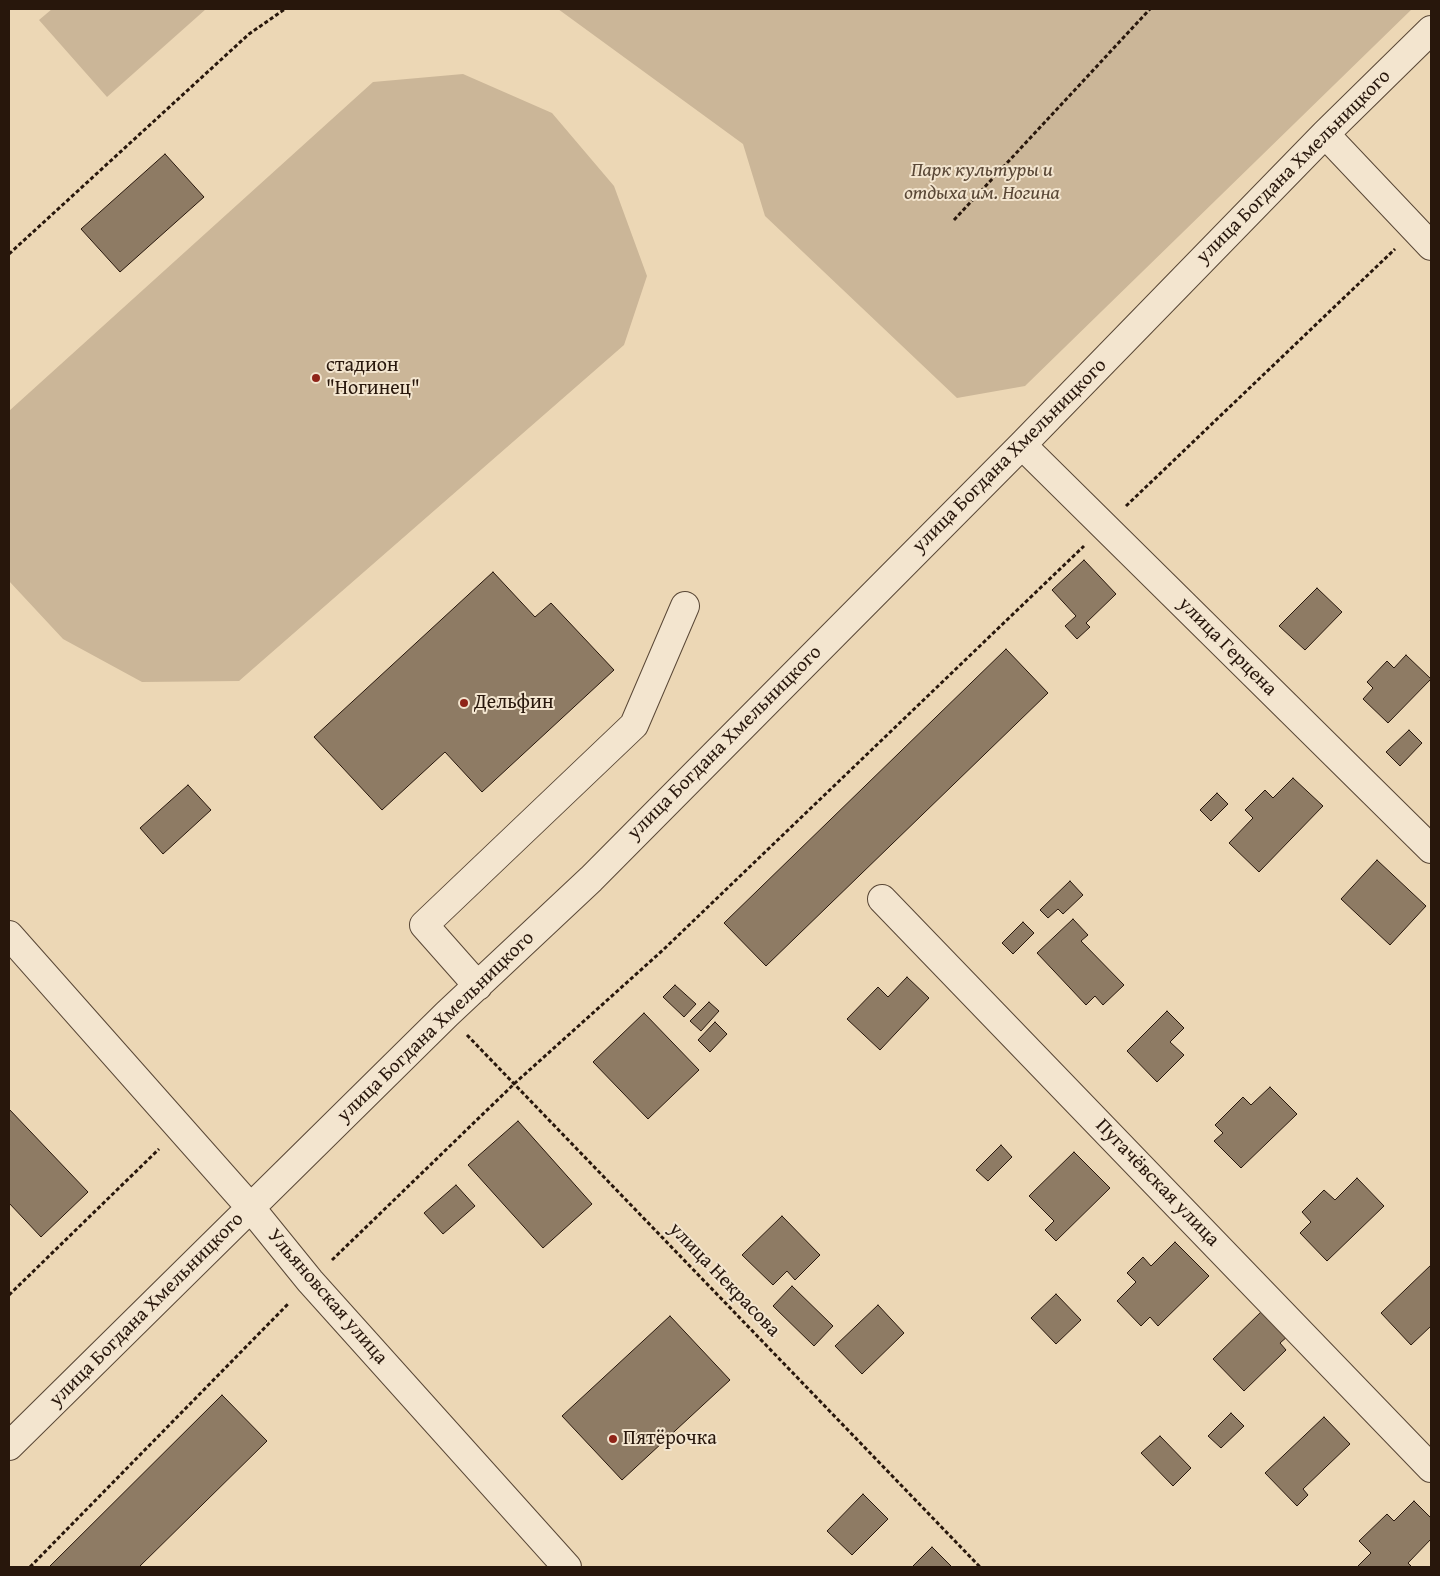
<!DOCTYPE html>
<html>
<head>
<meta charset="utf-8">
<style>
  body { margin:0 }
  #map { position:relative; width:1440px; height:1576px; overflow:hidden; background:#ecd7b5; font-family:"Gentium Book Plus",serif }
  canvas { display:block }
  .frame { position:absolute; inset:0; border:10px solid #28170c; pointer-events:none }
</style>
</head>
<body>
<div id="map">
<canvas width="1440" height="1576"></canvas>
<div class="frame"></div>
</div>
<script>
const context = document.querySelector('canvas').getContext('2d');
context.lineJoin = 'round';
function fill(path, color) { context.fillStyle = color; context.fill(path, 'evenodd'); }
const toPath = rows => new Path2D(rows.map(r => 'M' + r).join(''));
function strokePath(path, color, width, dash) { context.strokeStyle = color; context.lineWidth = width; context.lineCap = dash ? 'butt' : 'round'; context.setLineDash(dash || []); context.stroke(path); }
function label(font, color, halo, rows, align = 'center') {
  context.font = font + ' "Gentium Book Plus",serif'; context.lineWidth = 4; context.setLineDash([]); context.textBaseline = 'middle'; context.strokeStyle = halo; context.fillStyle = color; for (const [text, x, y, turn = 0] of rows) {
    context.save(); context.translate(x, y); context.rotate((+turn || 0) * Math.PI / 180); context.textAlign = isNaN(turn) ? turn : align; if (halo) context.strokeText(text, 0, 0); context.fillText(text, 0, 0); context.restore();
  }
}
const green = toPath([
  [52,9,206,9,107,97,39,20],
  [558,9,1412,9,1025,386,957,398,765,216,743,144],
  [463,74,552,113,614,186,647,276,624,345,239,681,142,682,63,639,9,581,9,411,373,82]
]);
const building = toPath([
  [165,154,204,197,120,272,81,229,165,154],
  [1084,560,1116,594,1086,623,1090,627,1077,639,1065,626,1076,616,1052,590,1084,560],
  [493,572,535,617,551,603,614,670,482,792,445,752,382,810,314,737,493,572],
  [1317,588,1342,612,1305,650,1279,626,1317,588],
  [1006,649,1048,693,766,966,724,923,1006,649],
  [1406,655,1431,679,1388,723,1363,699,1373,688,1367,682,1387,661,1394,668,1406,655],
  [1409,730,1422,743,1400,766,1386,752,1409,730],
  [1293,778,1323,806,1259,872,1229,843,1253,818,1245,810,1265,790,1273,798,1293,778],
  [188,785,211,810,163,854,140,828,188,785],
  [1217,793,1228,804,1211,821,1200,810,1217,793],
  [1377,860,1426,906,1390,945,1341,899,1377,860],
  [1070,881,1083,895,1063,914,1058,909,1048,918,1040,910,1070,881],
  [1073,919,1088,935,1081,941,1124,985,1103,1005,1095,996,1086,1005,1037,953,1073,919],
  [1023,922,1034,933,1013,954,1002,943,1023,922],
  [907,977,929,998,880,1050,847,1019,878,987,888,997,907,977],
  [675,985,696,1004,684,1017,663,997,675,985],
  [709,1002,719,1011,701,1031,690,1021,709,1002],
  [1167,1011,1184,1028,1170,1042,1184,1055,1157,1082,1127,1051,1167,1011],
  [644,1013,699,1070,648,1119,593,1062,644,1013],
  [715,1022,727,1034,710,1052,698,1040,715,1022],
  [1270,1087,1297,1114,1241,1168,1214,1141,1223,1133,1215,1125,1243,1097,1251,1105,1270,1087],
  [9,1109,88,1192,41,1237,9,1203,9,1109],
  [518,1121,592,1204,543,1248,468,1165,518,1121],
  [1001,1145,1012,1157,988,1181,976,1170,1001,1145],
  [1074,1152,1110,1188,1056,1241,1045,1230,1054,1221,1029,1196,1074,1152],
  [1357,1178,1384,1206,1327,1261,1300,1233,1311,1222,1302,1212,1324,1190,1335,1200,1357,1178],
  [456,1185,475,1206,443,1234,424,1213,456,1185],
  [782,1216,820,1255,795,1280,787,1271,773,1285,742,1255,782,1216],
  [1175,1242,1209,1276,1158,1326,1150,1317,1141,1326,1117,1301,1136,1282,1127,1273,1143,1257,1151,1266,1175,1242],
  [1431,1265,1431,1326,1411,1345,1381,1313,1431,1265],
  [792,1286,833,1326,814,1346,773,1306,792,1286],
  [1056,1294,1081,1320,1056,1344,1031,1318,1056,1294],
  [878,1305,904,1333,862,1374,835,1346,878,1305],
  [1263,1310,1288,1336,1280,1343,1286,1350,1244,1391,1213,1359,1263,1310],
  [670,1316,730,1380,622,1480,562,1416,670,1316],
  [222,1395,267,1441,139,1567,49,1567,222,1395],
  [1231,1413,1244,1426,1221,1448,1208,1436,1231,1413],
  [1324,1417,1350,1444,1303,1489,1308,1495,1297,1506,1265,1473,1324,1417],
  [1160,1436,1191,1468,1173,1486,1141,1453,1160,1436],
  [863,1494,888,1519,852,1555,827,1531,863,1494],
  [1414,1501,1431,1518,1431,1539,1408,1563,1412,1567,1357,1567,1371,1553,1359,1541,1387,1514,1394,1521,1414,1501],
  [932,1547,952,1567,912,1567,932,1547]
]);
const path = toPath([
  [954,220,1150,9],
  [9,254,249,34,285,9],
  [1126,506,1395,249],
  [467,1035,980,1567],
  [332,1260,515,1083,663,950,1084,546],
  [9,1295,159,1149],
  [30,1567,289,1303]
]);
const minor = toPath([
  [1325,134,1431,246],
  [1022,445,1431,849],
  [882,899,1431,1468],
  [9,935,250,1207,310,1281,567,1567],
  [478,986,424,925,634,725,685,606],
  [9,1446,447,1014,591,879,1022,445,1325,134,1431,30]
]);
const markers = [
  [316,378,5,"#8f2418"],
  [464,703,5,"#8f2418"],
  [613,1439,5,"#8f2418"]
];
const streetNames = [
  ["улица Богдана Хмельницкого",1294,167,-45],
  ["улица Богдана Хмельницкого",1010,456,-45],
  ["улица Герцена",1227,647,45],
  ["улица Богдана Хмельницкого",725,743,-45],
  ["улица Богдана Хмельницкого",436,1027,-44],
  ["Пугачёвская улица",1157,1183,46],
  ["улица Некрасова",724,1280,46],
  ["Ульяновская улица",327,1297,49],
  ["улица Богдана Хмельницкого",147,1310,-45]
];
const parkNames = [
  ["Парк культуры и",982,171],
  ["отдыха им. Ногина",982,194]
];
const poiNames = [
  ["стадион",326,366],
  ["\"Ногинец\"",326,389],
  ["Дельфин",474,703],
  ["Пятёрочка",623,1439]
];
fill(green, '#cbb698');
fill(building, '#8e7b64');
strokePath(building, '#28170c', 1);
strokePath(minor, '#594736', 30);
strokePath(path, '#28170c', 3, [4, 2.5]);
strokePath(minor, '#f3e5cf', 28);
for (const [x, y, r, color] of markers) { const dot = new Path2D(); dot.arc(x, y, r, 0, 2 * Math.PI); context.fillStyle = color; context.fill(dot); strokePath(dot, '#f3e5cf', 2); }
label('20px', '#28170c', '#f3e5cf', streetNames);
label('italic 20px', '#594736', '#f3e5cf', parkNames);
label('20px', '#28170c', '#f3e5cf', poiNames, 'left');
</script>
</body>
</html>
